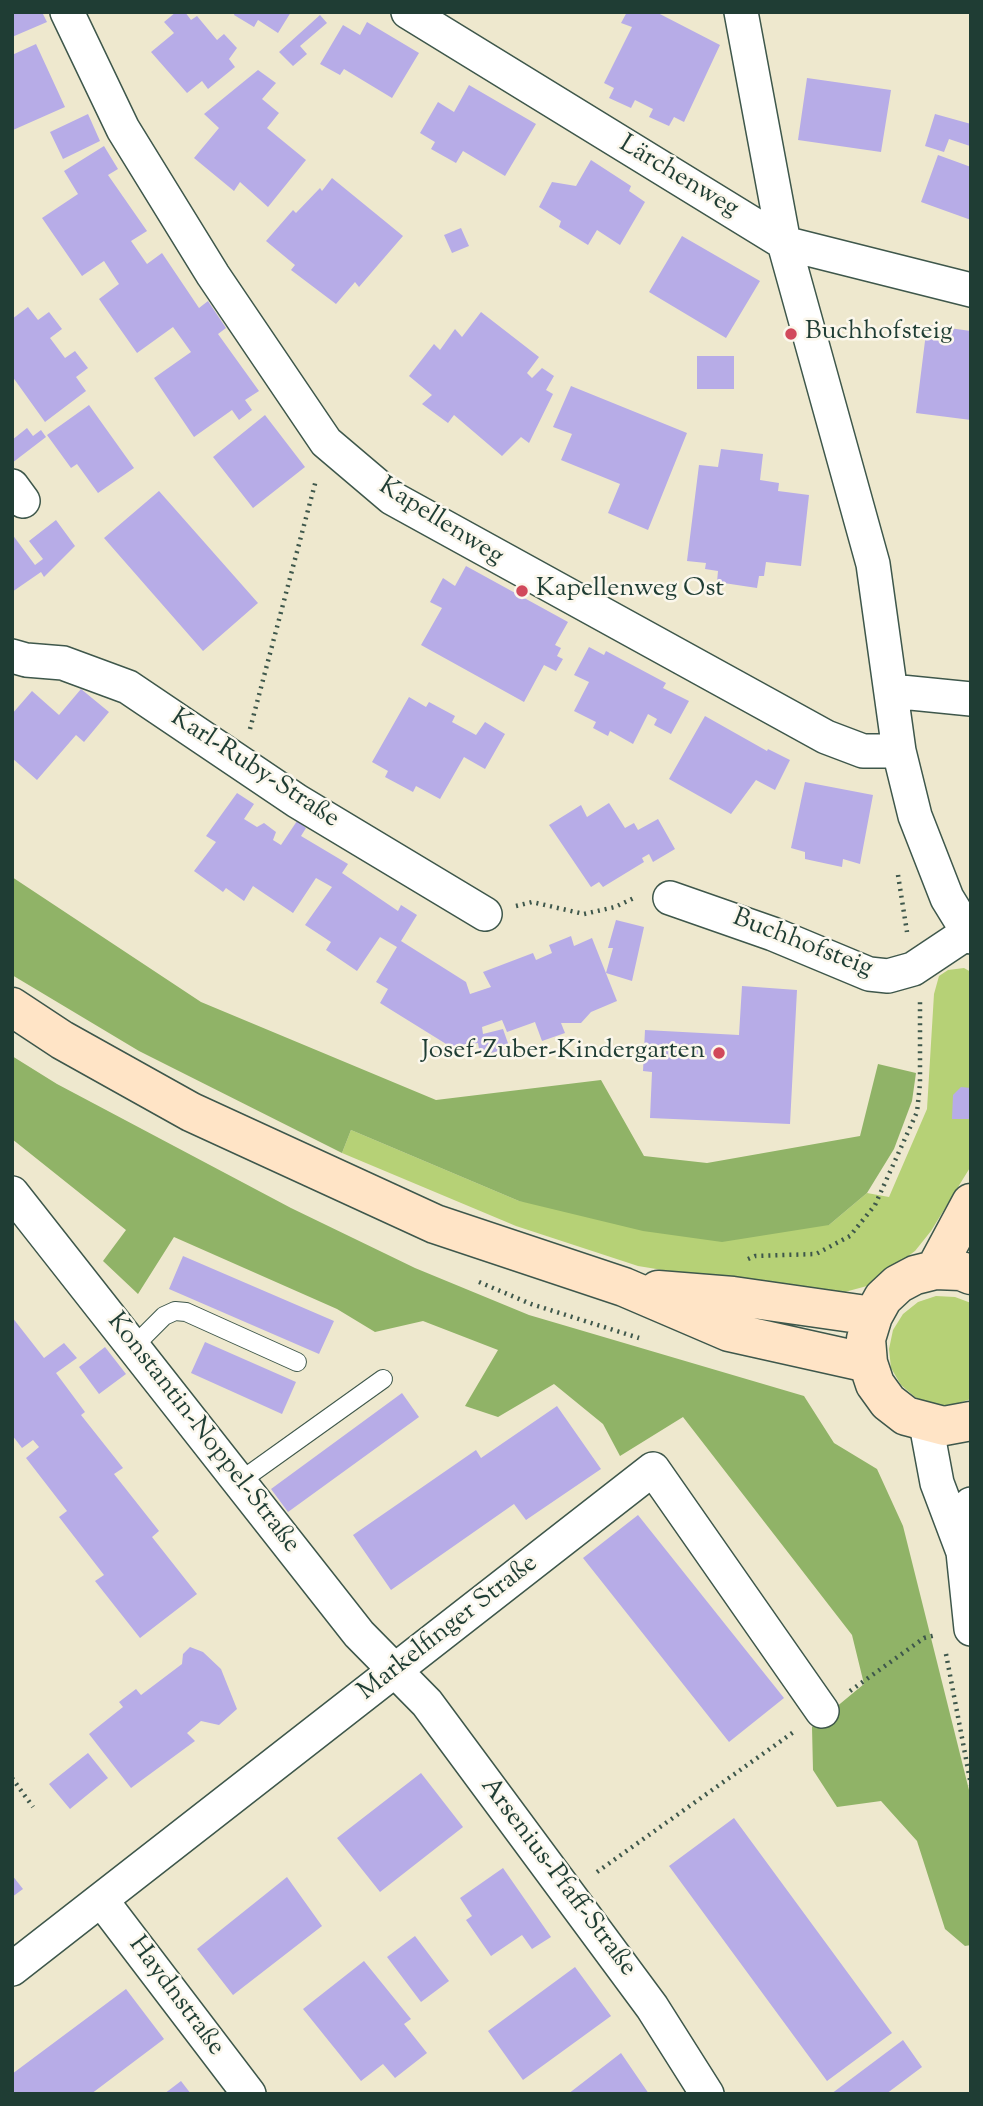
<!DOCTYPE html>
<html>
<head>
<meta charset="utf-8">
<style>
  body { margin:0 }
  #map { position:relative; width:983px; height:2106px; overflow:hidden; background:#eee8ce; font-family:"Sorts Mill Goudy",serif }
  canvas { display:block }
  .frame { position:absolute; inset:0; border:14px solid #1f3d34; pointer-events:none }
</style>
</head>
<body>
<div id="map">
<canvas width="983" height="2106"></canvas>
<div class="frame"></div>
</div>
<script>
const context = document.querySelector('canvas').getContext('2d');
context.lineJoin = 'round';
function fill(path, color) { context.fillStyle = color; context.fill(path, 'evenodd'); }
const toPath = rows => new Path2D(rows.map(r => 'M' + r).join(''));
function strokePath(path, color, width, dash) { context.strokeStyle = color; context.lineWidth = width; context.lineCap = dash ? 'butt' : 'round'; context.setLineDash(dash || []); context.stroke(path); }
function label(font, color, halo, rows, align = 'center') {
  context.font = font + ' "Sorts Mill Goudy",serif'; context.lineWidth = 5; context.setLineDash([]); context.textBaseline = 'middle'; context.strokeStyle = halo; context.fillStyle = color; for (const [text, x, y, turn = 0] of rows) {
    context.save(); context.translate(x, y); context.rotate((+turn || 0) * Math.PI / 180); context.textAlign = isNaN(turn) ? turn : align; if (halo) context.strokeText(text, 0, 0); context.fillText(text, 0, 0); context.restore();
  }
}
const green = toPath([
  [964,968,971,972,971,1166,931,1231,915,1251,867,1286,841,1293,736,1282,638,1266,516,1226,342,1153,351,1130,519,1201,829,1225,867,1193,889,1197,927,1109,934,994,939,976,948,970],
  [936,1296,955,1297,971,1303,971,1399,952,1405,933,1405,915,1397,901,1385,891,1368,889,1349,893,1330,903,1314,918,1302]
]);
const forest = toPath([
  [12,877,201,1002,436,1100,601,1080,644,1156,707,1163,860,1136,878,1064,916,1073,912,1101,894,1149,867,1193,829,1225,722,1242,643,1231,519,1201,351,1130,342,1153,139,1051,12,975],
  [12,1056,57,1084,291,1208,415,1268,529,1315,804,1396,834,1443,877,1469,903,1526,971,1798,971,1945,965,1946,945,1929,917,1841,881,1801,837,1807,813,1770,812,1727,864,1684,852,1635,683,1417,620,1456,603,1424,554,1384,498,1417,465,1406,498,1350,423,1321,375,1332,337,1309,174,1237,138,1294,103,1261,126,1230,12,1139]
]);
const building = toPath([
  [12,12,42,12,47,22,12,37],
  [176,12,185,12,191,20,197,16,217,40,224,34,237,48,229,59,235,67,208,89,202,81,187,93,151,52,174,33,164,22],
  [235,12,291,12,278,33,258,20,254,27,234,15],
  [627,12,656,12,720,45,684,122,674,117,669,126,649,117,653,109,635,100,631,108,609,98,614,88,604,83,632,27,621,23],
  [320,15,327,23,300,46,307,54,293,66,279,52],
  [367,22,419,53,392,98,344,69,340,75,320,64,343,25,360,35],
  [36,44,65,107,13,130,12,55],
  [258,70,276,83,262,99,279,113,267,128,306,160,268,207,240,182,234,191,194,158,219,128,204,114],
  [807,78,891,90,881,152,798,140],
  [469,85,536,124,505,176,463,151,456,163,431,149,435,142,420,133,438,102,454,112],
  [88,114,100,141,63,159,50,132],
  [935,114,971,124,970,146,949,139,944,152,925,146],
  [104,146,118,169,108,175,147,231,131,241,147,264,162,253,199,308,208,301,226,328,218,334,259,391,245,400,252,410,239,420,232,410,194,437,154,378,191,352,173,327,137,353,99,299,119,284,104,261,82,276,42,218,78,194,64,171],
  [938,155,971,167,971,220,921,202],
  [591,160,631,186,629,191,645,202,620,245,597,230,588,245,559,227,561,221,539,207,552,182,576,186],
  [332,178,403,236,359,287,355,282,336,304,291,270,295,265,266,241,293,210,296,213,320,188,322,191],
  [461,228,469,246,452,253,444,235],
  [682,236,760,281,726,338,649,292],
  [28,307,38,320,49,312,62,329,50,338,65,358,75,351,88,368,76,377,86,391,45,422,12,376,12,319],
  [481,312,539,357,527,373,532,378,542,368,554,376,546,390,553,394,529,443,521,437,502,456,454,415,448,423,422,404,432,395,409,376,434,344,440,350,455,329,462,337],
  [927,325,971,331,971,420,916,413],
  [697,356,734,356,734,389,697,389],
  [571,386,687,433,648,530,608,513,620,484,561,460,572,434,553,427],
  [89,405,134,468,98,493,77,464,71,468,47,435],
  [265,415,305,467,253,508,213,457],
  [27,428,33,436,41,430,46,437,12,463,12,440],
  [721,449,763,454,760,480,779,483,778,491,809,495,801,566,766,562,764,576,759,576,757,588,717,582,718,571,705,569,706,563,687,561,699,465,718,467],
  [159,491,258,603,203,651,104,538],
  [56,520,75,546,44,577,41,572,12,592,12,534,35,565,43,559,29,541],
  [466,566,568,622,555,645,561,648,557,656,563,659,556,671,544,665,524,702,421,645,442,608,430,602,443,578,455,586],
  [589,647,604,655,606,651,666,683,663,688,689,701,671,734,654,725,657,719,648,714,633,744,610,731,608,736,593,728,596,722,574,711,589,682,574,675],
  [81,689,109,712,84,742,76,735,37,780,12,758,12,714,32,691,59,715],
  [409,697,426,707,429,702,455,716,452,722,476,735,485,722,505,734,485,769,464,757,440,799,416,786,413,792,385,777,388,771,372,762],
  [705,716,767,751,768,749,790,760,775,790,756,780,731,814,669,779],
  [805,782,873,795,860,864,843,859,842,867,805,859,805,852,791,848],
  [237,793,254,804,244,819,257,827,264,823,276,832,273,840,281,845,297,821,306,828,301,836,348,864,342,873,398,911,401,905,417,915,401,941,466,982,470,994,491,987,483,972,533,953,536,960,552,953,549,945,571,936,574,946,592,938,617,1001,591,1012,581,1023,561,1023,565,1033,542,1041,535,1022,507,1032,502,1020,482,1027,483,1034,503,1029,510,1049,480,1055,478,1043,451,1047,380,1003,388,989,376,982,397,947,380,937,357,971,326,950,331,942,305,925,332,887,316,878,293,913,253,886,244,901,226,888,223,892,194,871,216,842,206,836],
  [609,803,625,828,634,823,638,830,658,819,675,849,653,862,649,854,642,858,644,862,603,887,599,882,591,887,549,825,581,805,587,817],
  [616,920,644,927,632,981,606,973,613,948,608,948],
  [742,986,797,990,790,1124,650,1118,652,1072,643,1071,645,1030,739,1035],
  [961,1087,971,1088,971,1119,952,1119,953,1095],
  [183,1256,334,1321,319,1354,169,1289],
  [12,1317,44,1358,64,1343,77,1358,56,1373,85,1412,81,1415,123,1468,114,1474,159,1531,152,1537,197,1594,140,1638,95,1581,104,1575,59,1517,67,1511,26,1458,39,1447,33,1440,22,1448,12,1435],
  [205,1342,296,1382,282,1414,191,1373],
  [105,1347,126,1374,99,1394,79,1367],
  [402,1393,419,1417,288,1512,271,1489],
  [557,1406,601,1469,526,1520,514,1504,391,1590,353,1535,476,1450,481,1458],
  [638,1515,784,1698,729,1742,583,1558],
  [190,1647,203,1652,221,1669,237,1709,219,1725,201,1721,187,1733,195,1741,131,1788,89,1734,123,1707,119,1702,136,1689,141,1695,182,1664,183,1654],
  [88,1753,108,1778,70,1809,49,1784],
  [421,1773,463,1827,380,1892,337,1838],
  [734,1818,892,2033,827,2081,669,1866],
  [503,1868,551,1937,532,1949,522,1935,491,1956,466,1920,472,1916,460,1898],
  [12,1875,23,1889,12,1897],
  [287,1877,322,1926,233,1995,197,1949],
  [415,1936,449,1981,421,2002,387,1957],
  [364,1961,411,2019,404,2024,427,2053,395,2078,383,2064,361,2081,303,2009],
  [575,1967,611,2016,523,2080,488,2031],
  [126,1989,164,2039,91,2094,12,2094,12,2074],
  [903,2040,922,2067,886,2094,831,2094],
  [621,2053,649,2094,568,2094],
  [181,2081,191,2094,164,2094]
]);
const path = toPath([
  [250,729,316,480],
  [898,875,907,932],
  [516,906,532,902,584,914,615,907,636,897],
  [748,1259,755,1256,816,1254,850,1236,875,1205,917,1112,920,1084,920,1002],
  [479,1282,531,1304,639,1338],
  [946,1654,971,1785],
  [850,1691,924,1638,936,1635],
  [12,1778,33,1807],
  [597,1872,795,1731]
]);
const lane = toPath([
  [133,1347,164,1316,175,1311,186,1312,297,1362],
  [239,1482,383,1379]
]);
const street = toPath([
  [67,12,123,129,213,275,326,442,392,498,826,737,863,751,899,751],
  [408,12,784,243,971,290],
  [741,12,784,243,873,564,899,751,915,816,947,898,971,937],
  [12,486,23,501],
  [12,656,26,660,63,663,128,687,297,801,485,914],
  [891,691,971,699],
  [670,898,773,934,869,974,888,976,913,969,967,933],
  [12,1193,359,1634,427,1703,652,2007,707,2094],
  [926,1424,937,1483,963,1552],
  [971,1504,963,1552,971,1629],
  [102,1901,249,2094],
  [12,1969,653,1469,822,1711]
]);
const secondary = toPath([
  [12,1007,62,1040,191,1112,435,1224,624,1287,729,1332,868,1363],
  [935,1270,971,1203],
  [971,1275,961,1271,935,1270,915,1275,898,1284,883,1298,873,1316,866,1339,868,1363,875,1384,888,1402,906,1416,944,1426,971,1421],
  [658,1290,733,1296,873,1316]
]);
const markers = [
  [791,334,7,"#d1495b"],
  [522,591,7,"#d1495b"],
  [719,1053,7,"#d1495b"]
];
const streetNames = [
  ["Lärchenweg",678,178,31],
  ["Kapellenweg",440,523,32],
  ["Karl-Ruby-Straße",254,770,33],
  ["Buchhofsteig",802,945,21],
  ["Konstantin-Noppel-Straße",202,1434,52],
  ["Markelfinger Straße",449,1629,-38],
  ["Arsenius-Pfaff-Straße",557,1878,53],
  ["Haydnstraße",175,1997,53]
];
const poiNames = [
  ["Buchhofsteig",805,334],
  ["Kapellenweg Ost",536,591],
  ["Josef-Zuber-Kindergarten",705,1053,"right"]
];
fill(green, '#b6d176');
fill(forest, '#90b367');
fill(building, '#b7ace7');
strokePath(lane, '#3e574b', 20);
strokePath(street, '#3e574b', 36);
strokePath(secondary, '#3e574b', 41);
strokePath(path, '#3e574b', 4.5, [2, 5]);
strokePath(lane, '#fff', 18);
strokePath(street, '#fff', 33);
strokePath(secondary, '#ffe4c6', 38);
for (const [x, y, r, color] of markers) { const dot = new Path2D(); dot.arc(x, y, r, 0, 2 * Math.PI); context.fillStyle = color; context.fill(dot); strokePath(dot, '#fbf7ec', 2.5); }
label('26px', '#1f3d34', '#fbf7ec', streetNames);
label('26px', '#1f3d34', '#fbf7ec', poiNames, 'left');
</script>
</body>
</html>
